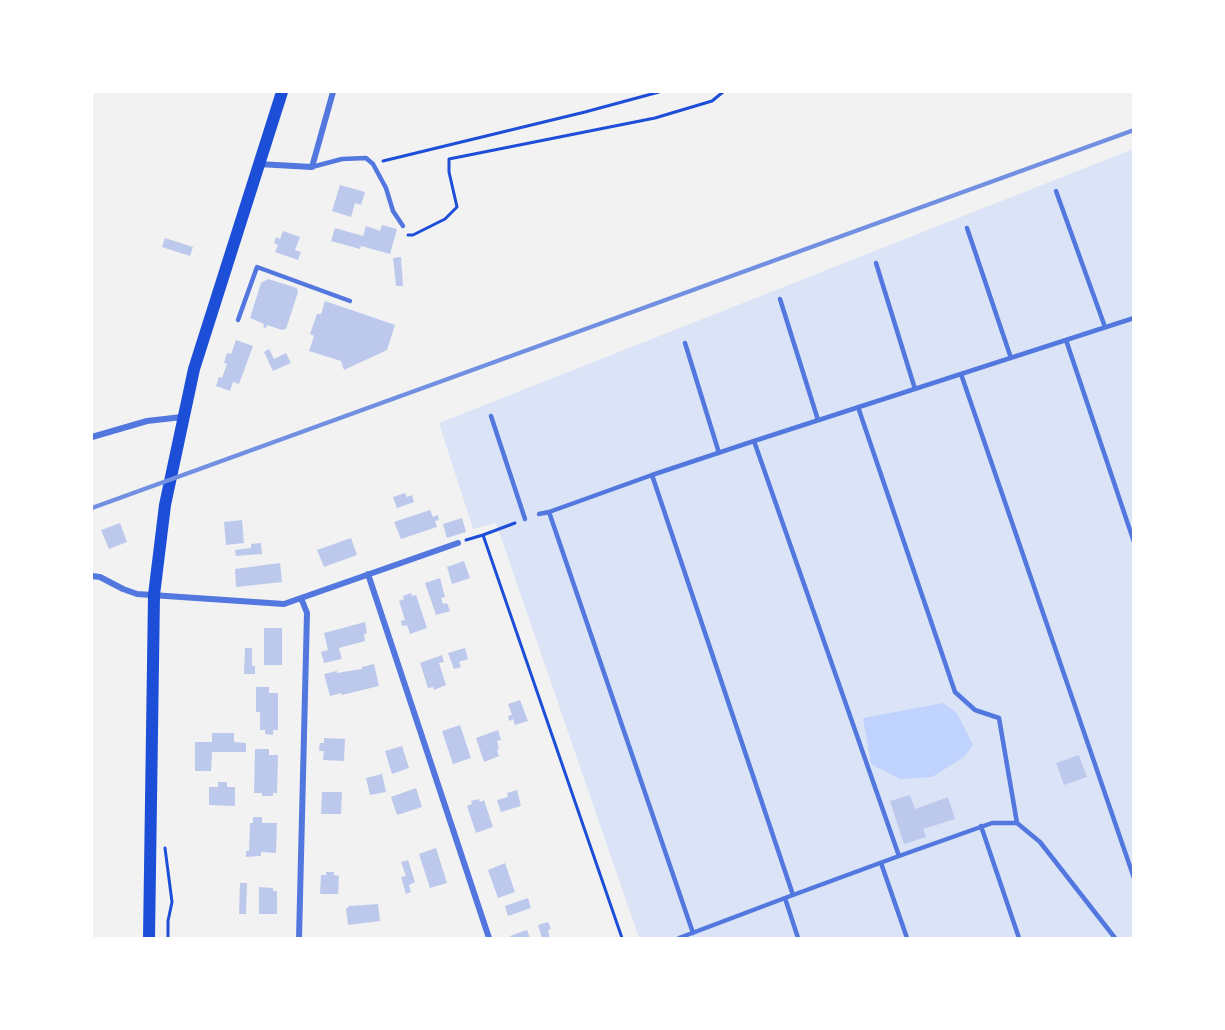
<!DOCTYPE html>
<html>
<head>
<meta charset="utf-8">
<style>
  body { margin:0 }
  #map { position:relative; width:1225px; height:1030px; overflow:hidden; background:#f2f2f2; font-family:"Space Grotesk",sans-serif }
  canvas { display:block }
  .frame { position:absolute; inset:0; border:93px solid #fff; pointer-events:none }
</style>
</head>
<body>
<div id="map">
<canvas width="1225" height="1030"></canvas>
<div class="frame"></div>
</div>
<script>
const context = document.querySelector('canvas').getContext('2d');
context.lineJoin = 'round';
function fill(path, color) { context.fillStyle = color; context.fill(path, 'evenodd'); }
const toPath = rows => new Path2D(rows.map(r => 'M' + r).join(''));
function strokePath(path, color, width, dash) { context.strokeStyle = color; context.lineWidth = width; context.lineCap = dash ? 'butt' : 'round'; context.setLineDash(dash || []); context.stroke(path); }
const green = toPath([
  [1133,149,1133,938,639,938,496,523,473,529,439,423]
]);
const water = toPath([
  [943,703,957,713,973,745,964,757,932,777,900,779,871,764,863,718]
]);
const building = toPath([
  [340,185,365,192,361,205,355,203,351,217,332,211],
  [382,225,397,229,390,254,361,246,360,249,331,241,335,228,363,236,366,226,380,231],
  [283,231,300,237,295,250,301,252,298,260,275,252,278,245,274,243,276,237,280,239],
  [165,238,193,247,190,256,162,247],
  [401,257,403,286,396,286,393,258],
  [268,279,297,288,298,292,286,329,282,330,267,325,266,328,263,327,264,324,250,318,261,283],
  [325,301,395,325,387,350,344,370,341,361,309,351,314,336,310,334,317,314,321,314],
  [236,340,253,346,239,384,233,382,230,391,216,386,219,377,222,378,227,364,224,363,227,353,231,354],
  [269,349,274,359,286,353,291,363,273,371,264,352],
  [405,493,407,497,412,495,414,502,397,508,393,497],
  [430,510,433,517,438,515,439,520,435,521,437,527,401,539,394,522],
  [462,518,466,532,447,538,443,524],
  [242,520,244,543,226,545,224,522],
  [120,523,127,542,109,549,101,530],
  [351,538,357,555,324,567,317,550],
  [261,543,262,554,236,556,235,550,251,548,251,544],
  [464,561,470,578,452,584,447,567],
  [280,563,282,582,236,587,235,569],
  [440,578,445,597,441,598,443,604,447,603,450,611,436,615,425,583],
  [411,593,412,596,416,595,427,628,410,634,407,625,402,626,401,621,405,620,399,601,404,599,403,596],
  [365,622,367,633,364,634,365,641,339,648,342,659,324,663,321,652,328,650,324,633],
  [264,628,282,628,282,665,264,665],
  [245,648,252,648,252,666,255,666,255,674,244,674],
  [465,648,468,659,459,662,461,667,454,669,448,653],
  [442,655,444,662,439,663,446,685,434,690,433,687,428,688,420,663],
  [374,664,379,686,342,695,341,693,330,696,324,674,337,671,337,673,362,669,362,667],
  [256,687,269,687,269,693,278,693,278,730,273,730,273,735,265,734,265,730,260,730,260,712,256,712],
  [520,700,528,721,515,725,513,719,509,721,508,716,512,715,508,704],
  [460,725,471,758,453,764,442,731],
  [498,730,501,740,497,741,499,749,497,750,499,756,484,762,476,738],
  [212,733,234,733,234,742,246,743,246,752,212,752,211,771,195,771,195,742,212,742],
  [324,738,345,739,344,761,323,760,324,751,319,751,320,743,324,743],
  [402,746,409,768,392,774,385,751],
  [255,749,269,749,269,755,278,755,277,793,273,793,273,796,262,796,262,793,254,793],
  [1079,755,1087,777,1064,785,1056,763],
  [382,774,386,792,370,795,366,778],
  [218,782,227,782,227,787,235,787,235,806,209,805,209,787,218,787],
  [416,788,422,807,397,815,391,797],
  [517,790,521,806,501,812,497,800,508,797,507,793],
  [322,792,342,792,341,814,321,814],
  [910,795,915,809,948,797,955,819,923,829,926,837,904,844,890,801],
  [479,799,480,802,484,800,493,827,476,833,467,806,472,804,471,801],
  [253,817,262,817,262,823,277,823,276,853,261,852,261,856,246,857,246,851,249,851,250,823,253,823],
  [436,848,447,883,430,888,419,854],
  [408,860,415,882,409,885,411,892,406,894,401,877,406,876,401,862],
  [505,863,515,892,498,898,488,870],
  [326,872,334,872,334,875,339,876,338,894,320,894,321,875,326,875],
  [240,883,247,883,246,914,239,914],
  [259,887,273,888,273,891,277,891,277,914,259,914],
  [528,898,531,908,508,916,505,906],
  [378,904,380,921,348,925,346,909,349,906],
  [548,922,551,929,548,930,550,938,542,938,538,925],
  [527,930,530,938,511,938,510,936]
]);
const path = toPath([
  [383,161,585,112,659,92],
  [408,235,413,235,445,219,457,207,449,172,449,159,655,118,712,101,723,92],
  [483,535,515,523],
  [466,540,483,535,622,938],
  [165,848,172,902,168,921,168,938]
]);
const service = toPath([
  [312,167,342,159,366,158,373,164,386,188,393,211,403,226],
  [1056,191,1105,327],
  [967,228,1011,358],
  [876,263,915,389],
  [780,299,818,420],
  [238,320,257,267,350,301],
  [1066,340,1134,542],
  [685,343,719,453],
  [961,374,1134,878],
  [858,407,955,692,975,710,999,718,1017,823],
  [491,416,525,519],
  [754,441,1134,318],
  [652,475,754,441,899,856,793,895],
  [539,514,549,512],
  [981,826,1019,938],
  [899,856,992,823,1017,823,1040,842,1115,938],
  [881,863,907,938],
  [693,933,549,512,652,475,793,895,785,898],
  [679,938,785,898,798,938]
]);
const minor = toPath([
  [258,164,312,167,333,92],
  [92,437,147,421,182,417],
  [368,574,489,938],
  [92,576,100,577,123,589,137,594,284,604,458,543],
  [299,938,307,613,301,598]
]);
const secondary = toPath([
  [149,938,154,595,165,505,194,369,282,92]
]);
const rail = toPath([
  [92,508,1134,130]
]);
fill(green, '#dbe4f7');
fill(water, '#bfd3fe');
fill(building, '#bdc9ec');
strokePath(path, '#1d4ed8', 3);
strokePath(service, '#5277de', 4.5);
strokePath(minor, '#5277de', 6);
strokePath(secondary, '#1d4ed8', 12);
strokePath(rail, '#7290e2', 4.5);
</script>
</body>
</html>
